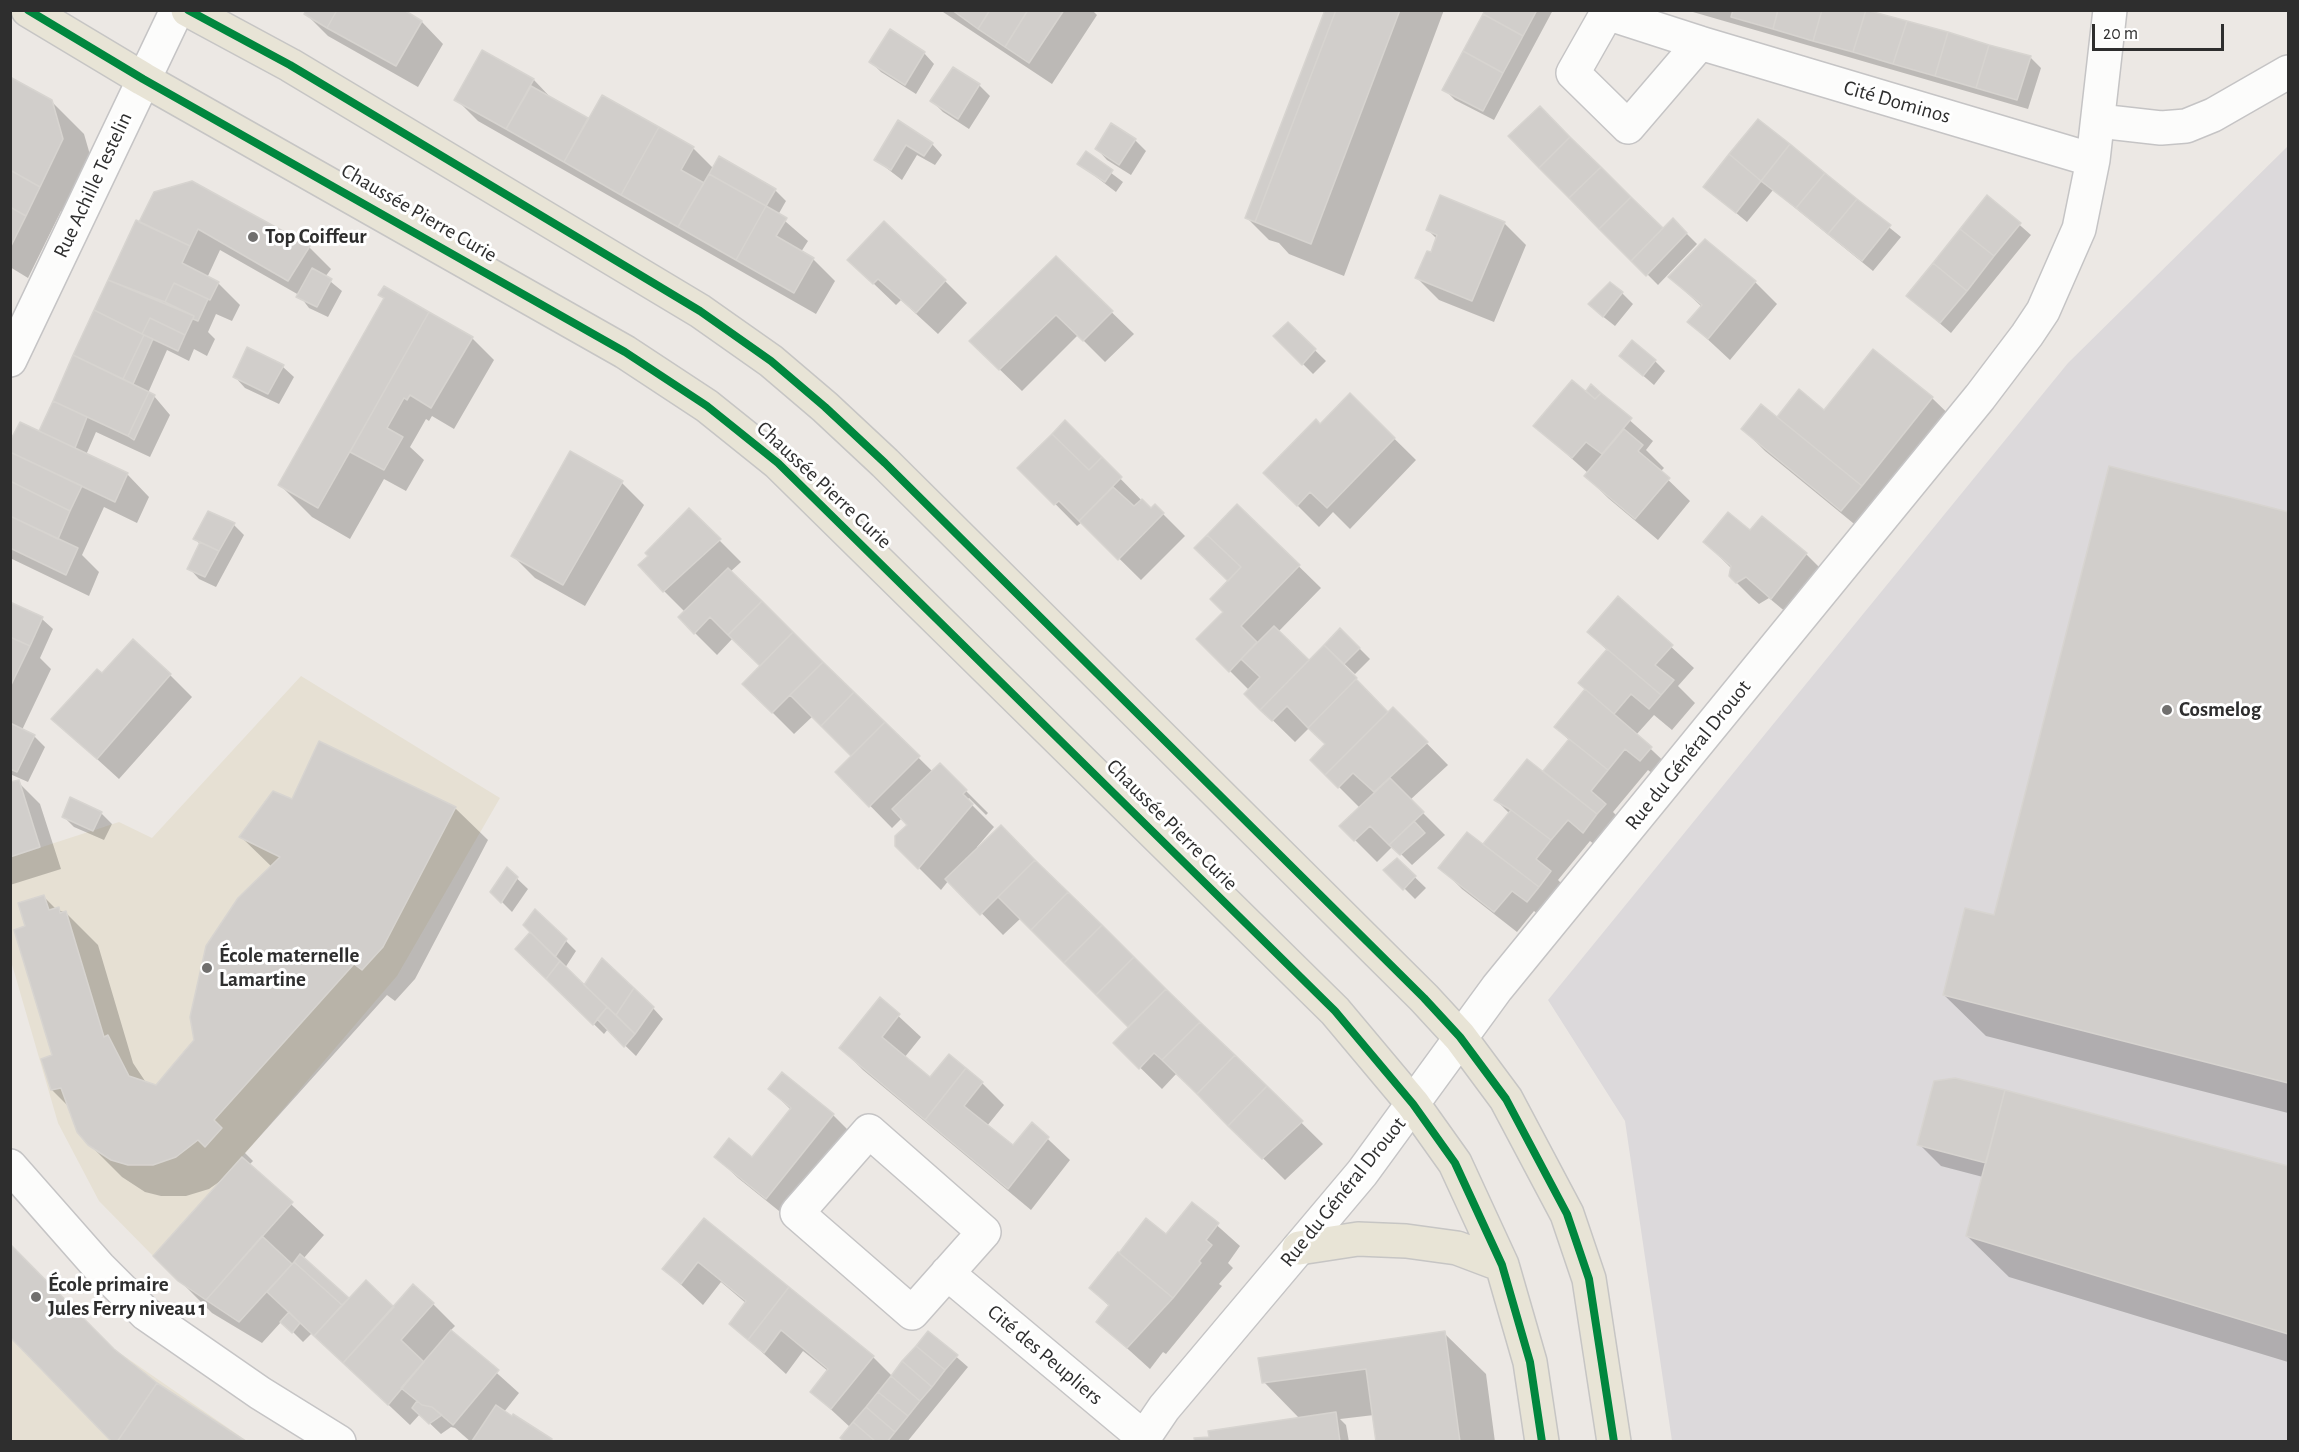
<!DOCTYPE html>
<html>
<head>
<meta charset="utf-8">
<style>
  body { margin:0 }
  #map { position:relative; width:2299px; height:1452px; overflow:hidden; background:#ece8e4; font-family:"Alegreya Sans",sans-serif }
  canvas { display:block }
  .frame { position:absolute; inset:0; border:12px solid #2e2e2e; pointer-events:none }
  .scale { position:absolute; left:2092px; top:24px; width:132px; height:27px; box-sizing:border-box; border:3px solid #2e2e2e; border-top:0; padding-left:8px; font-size:18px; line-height:21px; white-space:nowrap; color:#2e2e2e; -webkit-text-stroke:4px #fff; paint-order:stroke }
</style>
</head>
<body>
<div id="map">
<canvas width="2299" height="1452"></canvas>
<div class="frame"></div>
<div class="scale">20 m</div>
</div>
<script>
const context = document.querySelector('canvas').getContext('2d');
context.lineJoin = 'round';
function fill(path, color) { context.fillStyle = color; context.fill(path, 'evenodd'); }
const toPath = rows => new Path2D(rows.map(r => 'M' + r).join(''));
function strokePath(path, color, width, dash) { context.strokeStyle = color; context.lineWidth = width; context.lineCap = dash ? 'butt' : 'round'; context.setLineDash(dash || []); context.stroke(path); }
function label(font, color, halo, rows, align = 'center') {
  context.font = font + ' "Alegreya Sans",sans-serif'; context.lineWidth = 6; context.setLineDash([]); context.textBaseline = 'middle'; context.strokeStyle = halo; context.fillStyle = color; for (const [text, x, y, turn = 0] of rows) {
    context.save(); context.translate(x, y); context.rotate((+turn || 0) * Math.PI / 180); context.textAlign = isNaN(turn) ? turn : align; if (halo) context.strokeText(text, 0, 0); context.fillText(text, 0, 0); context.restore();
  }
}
const industrial = toPath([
  [2288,146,2288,1441,1672,1441,1625,1121,1548,1000,2068,363]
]);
const education = toPath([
  [301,676,500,798,397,976,242,1157,153,1256,99,1201,58,1123,11,961,11,857,119,822,152,838],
  [10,1244,114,1349,247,1441,11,1441]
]);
const shadow = toPath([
  [401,10,422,22,443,44,418,87,328,36,306,14],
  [940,10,1092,10,1097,15,1052,84],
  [1327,10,1444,10,1344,276,1289,254,1279,243,1269,240,1247,218],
  [1487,10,1553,10,1494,120,1455,100,1444,89],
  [1686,10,1866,10,2030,57,2041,68,2028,109],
  [483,52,534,80,553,100,589,120,602,97,693,148,714,169,775,190,786,201,778,215,808,241,801,252,813,259,835,281,816,314,478,121,456,99],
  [924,53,934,64,916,94,881,72,871,62],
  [953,69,979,85,990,96,969,129,943,112,932,101],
  [10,78,51,101,84,134,95,172,73,218,61,211,28,278,10,267],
  [1540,109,1663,230,1673,220,1697,244,1658,285,1510,136],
  [1758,121,1901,237,1873,271,1773,190,1747,222,1705,187],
  [898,122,932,144,942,155,935,165,917,155,902,180,876,160],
  [1135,140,1146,151,1131,175,1107,160,1097,149],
  [1086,154,1123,182,1116,192,1079,164],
  [155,193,309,247,331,269,325,277,342,291,328,317,309,308,299,295,220,250,207,278,218,283,240,305,232,321,216,314,208,332,215,339,207,356,194,349,189,361,167,350,148,393,154,396,170,415,150,457,96,432,86,455,128,475,149,497,137,523,104,507,82,555,99,572,89,596,10,558,10,445,39,433,136,222,140,224],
  [1441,197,1504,223,1526,245,1494,322,1439,300,1417,278,1437,239,1428,230],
  [1988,197,2031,235,1951,333,1908,296],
  [1056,258,1134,334,1105,362,1078,335,1022,391,993,363],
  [849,260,945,281,967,303,938,334,901,300,896,305],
  [1670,277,1755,282,1777,304,1730,360,1689,322,1702,307],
  [385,288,472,338,494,360,454,429,432,416,429,421,426,419,410,447,424,460,406,491,384,479,350,539,312,517,280,485,385,299,380,294],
  [1622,293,1633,304,1615,326,1601,315],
  [1288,324,1326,361,1313,374,1275,336],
  [1873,351,1932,398,1965,430,1864,532,1765,451,1743,429,1777,419,1824,412],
  [1655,361,1665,371,1654,385,1632,366],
  [283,367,294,377,279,404,245,388,235,377],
  [1591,386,1653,441,1646,450,1664,468,1660,472,1690,501,1658,540,1608,498,1586,476,1588,473,1535,426,1591,397],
  [1350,395,1416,460,1350,529,1333,512,1319,527,1265,473,1320,426],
  [1065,422,1151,510,1155,506,1185,536,1141,580,1082,522,1077,526,1020,468],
  [571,453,622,483,644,505,585,606,535,578,513,556],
  [2110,468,2288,513,2288,1113,1986,1036,1944,995,1995,917],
  [1237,506,1321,588,1278,632,1309,662,1341,630,1370,659,1355,674,1331,651,1329,653,1389,714,1393,709,1448,765,1410,800,1445,835,1412,865,1393,846,1377,862,1341,826,1360,808,1312,760,1327,745,1310,727,1295,742,1246,694,1249,690,1198,639,1225,612],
  [689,510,741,562,730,572,933,772,940,765,988,813,986,815,969,798,967,800,994,827,977,847,978,849,1001,827,1323,1144,1285,1180,1177,1073,1162,1089,1115,1043,1131,1027,1021,918,1003,935,949,880,941,890,896,845,909,825,902,818,892,828,837,772,853,756,813,716,794,734,744,684,762,666,733,638,717,655,695,633,685,612,664,591],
  [234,525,244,535,216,587,199,579,189,568,200,544,195,539],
  [1750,533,1806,554,1828,576,1794,619,1769,598,1759,604,1752,598,1730,576,1732,569,1705,542],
  [1618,598,1694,668,1678,686,1695,703,1672,730,1654,715,1636,735,1673,770,1663,782,1648,770,1613,812,1627,826,1605,853,1590,841,1558,880,1572,894,1549,923,1534,911,1517,932,1462,889,1440,867,1483,847,1510,814,1496,800,1543,773,1570,741,1556,727,1586,690,1608,651,1589,632],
  [10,604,42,619,53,629,40,658,51,669,22,730,34,736,45,747,28,782,10,774],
  [170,675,192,697,119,779,53,719,102,676],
  [319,743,455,808,488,840,415,979,395,1001,387,995,245,1153,253,1161,249,1165,324,1235,303,1259,349,1300,394,1309,433,1304,455,1326,450,1331,519,1393,504,1412,554,1442,471,1442,455,1428,451,1427,441,1434,420,1414,410,1425,312,1333,303,1342,282,1321,262,1343,212,1313,155,1256,226,1177,209,1189,186,1196,161,1196,145,1192,122,1177,89,1144,69,1107,52,1090,54,1056,27,927,44,897,56,909,66,913,98,945,133,1063,147,1084,157,1087,196,1041,272,867,241,837,293,801],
  [18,782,40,804,61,869,10,885,10,784],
  [101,813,112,824,104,840,74,827,63,816],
  [1397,860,1426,888,1415,899,1386,870],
  [507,869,528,889,512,912,492,892],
  [566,941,576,951,565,968,585,987,653,1008,663,1019,636,1056,608,1029,604,1034,517,949],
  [880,999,921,1037,904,1058,930,1079,982,1083,1004,1105,987,1126,1013,1147,1032,1124,1070,1160,1031,1210,863,1070,841,1048],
  [782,1074,833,1115,855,1137,789,1219,738,1178,716,1157,752,1159,791,1110,770,1089],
  [2005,1091,2288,1168,2288,1362,2009,1277,1967,1236,1983,1177,1941,1166,1919,1144],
  [1193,1204,1240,1246,1228,1263,1233,1268,1219,1284,1222,1286,1166,1354,1163,1352,1150,1369,1098,1322,1110,1307,1091,1288,1166,1236],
  [704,1220,873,1357,893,1377,929,1333,968,1367,907,1442,840,1442,851,1428,812,1392,828,1371,803,1351,786,1374,731,1324,747,1304,721,1282,703,1305,664,1269],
  [1444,1333,1486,1374,1495,1442,1378,1442,1374,1415,1340,1419,1346,1425,1349,1442,1196,1442,1300,1419,1264,1382]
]);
const building = toPath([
  [306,10,337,10,327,28,304,14,306,10],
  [337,10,404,10,422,21,396,66,327,28,337,10],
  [952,10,990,10,978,29,952,10],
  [990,10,1028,10,1005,47,978,29,990,10],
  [1028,10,1064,10,1029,63,1005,47,1028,10],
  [1325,10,1336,10,1255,222,1245,218,1325,10],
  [1336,10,1400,10,1311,244,1255,222,1336,10],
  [1485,10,1537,10,1523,36,1483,14,1485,10],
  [1733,10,1778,10,1773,29,1731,17,1733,10],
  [1778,10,1822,10,1813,41,1773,29,1778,10],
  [1822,10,1866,10,1853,52,1813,41,1822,10],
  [1866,10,1907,21,1893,64,1853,52,1866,10],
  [1483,14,1523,36,1503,73,1463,51,1483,14],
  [1907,21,1948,32,1935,76,1893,64,1907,21],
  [890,29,925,52,905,85,869,62,890,29],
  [1948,32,1989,45,1976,88,1935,76,1948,32],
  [1989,45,2031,56,2017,100,1976,88,1989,45],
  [482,50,534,79,506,129,454,100,482,50],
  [1463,51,1503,73,1483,111,1442,90,1463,51],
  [953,67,980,84,958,119,930,101,953,67],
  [10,77,52,100,63,139,40,187,10,170,10,77],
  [531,86,588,118,564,162,506,129,531,86],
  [602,95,659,127,621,195,564,162,602,95],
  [1540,106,1570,137,1539,168,1508,136,1540,106],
  [1758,119,1790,144,1761,181,1729,154,1758,119],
  [898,120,933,143,924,156,906,145,891,170,874,160,898,120],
  [1111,123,1136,139,1119,165,1095,149,1111,123],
  [659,127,694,147,681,170,704,183,678,227,621,195,659,127],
  [1570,137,1601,167,1569,198,1539,168,1570,137],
  [1790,144,1825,173,1796,208,1761,181,1790,144],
  [1086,151,1113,170,1105,182,1077,164,1086,151],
  [1729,154,1761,181,1736,213,1703,187,1729,154],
  [719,156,776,189,766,206,709,174,719,156],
  [1601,167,1631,197,1599,229,1569,198,1601,167],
  [10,170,40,187,26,216,10,207,10,170],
  [1825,173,1857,199,1828,234,1796,208,1825,173],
  [709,174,766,206,736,260,678,227,709,174],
  [192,181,310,246,288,281,198,229,190,246,139,222,154,192,192,181],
  [1440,195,1505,222,1472,301,1415,278,1427,251,1431,252,1437,235,1426,230,1440,195],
  [1987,195,2021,223,1994,256,1960,229,1987,195],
  [1631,197,1663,228,1631,261,1599,229,1631,197],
  [1857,199,1891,225,1862,261,1828,234,1857,199],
  [766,206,787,218,776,236,814,258,794,293,736,260,766,206],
  [10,207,26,216,10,248,10,207],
  [1673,218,1687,233,1646,276,1631,261,1673,218],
  [136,220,190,246,182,263,219,282,210,300,174,283,165,302,108,280,136,220],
  [884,221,946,280,916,313,878,279,873,284,847,260,884,221],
  [1960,229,1994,256,1967,291,1933,263,1960,229],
  [1705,239,1756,281,1708,339,1687,322,1702,305,1668,277,1705,239],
  [1056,256,1113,311,1083,341,1056,315,999,370,969,341,1056,256],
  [1933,263,1967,291,1940,323,1906,296,1933,263],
  [312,268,332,279,317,307,296,297,312,268],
  [108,280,194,316,185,335,150,318,142,334,94,310,108,280],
  [1610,282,1623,292,1603,317,1588,304,1610,282],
  [174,283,208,299,198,321,193,319,194,316,165,302,174,283],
  [384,286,429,312,318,508,278,485,384,298,378,295,384,286],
  [94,310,144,335,123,379,73,355,94,310],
  [429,312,473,337,431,408,410,395,407,400,404,398,387,428,403,437,384,470,350,452,429,312],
  [150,318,185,335,178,351,142,334,150,318],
  [1288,322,1316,349,1302,365,1273,336,1288,322],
  [144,335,153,339,133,384,123,379,144,335],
  [1632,340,1656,360,1643,376,1619,356,1632,340],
  [247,347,284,365,268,394,233,377,247,347],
  [1873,349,1933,397,1862,486,1777,417,1799,389,1824,410,1873,349],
  [73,355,149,392,128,436,53,401,73,355],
  [1572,380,1595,399,1601,393,1632,418,1602,454,1586,442,1572,458,1533,426,1572,380],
  [1591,384,1601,393,1595,399,1586,391,1591,384],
  [149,392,155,395,134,440,128,436,149,392],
  [1350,393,1395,438,1327,508,1310,492,1297,506,1263,473,1316,419,1320,424,1350,393],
  [53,401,87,417,75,448,39,431,53,401],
  [1761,404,1862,486,1841,511,1741,429,1761,404],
  [1065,420,1102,457,1089,470,1052,434,1065,420],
  [20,422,128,473,115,502,10,452,10,441,20,422],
  [1624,429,1643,445,1638,451,1670,478,1635,519,1584,476,1624,429],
  [1052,434,1089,470,1102,457,1122,477,1079,521,1059,501,1054,505,1017,468,1052,434],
  [570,451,623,481,563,585,511,556,570,451],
  [10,452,82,486,70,511,10,481,10,452],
  [2109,466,2288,512,2288,1083,1943,995,1965,908,1994,915,2109,466],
  [10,481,70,511,58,539,10,516,10,481],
  [1113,487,1134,506,1142,499,1151,508,1155,504,1164,513,1118,560,1079,521,1113,487],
  [1237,504,1300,565,1241,626,1257,642,1229,672,1196,639,1223,612,1210,599,1241,567,1207,535,1237,504],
  [689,508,721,539,663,592,638,565,648,556,645,553,689,508],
  [208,511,235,523,219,551,193,539,208,511],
  [1728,512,1750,530,1762,516,1807,553,1771,599,1746,577,1736,583,1729,576,1731,566,1703,542,1728,512],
  [10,516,78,548,66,575,10,548,10,516],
  [1207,535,1241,567,1228,581,1194,548,1207,535],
  [200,542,219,551,205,577,187,569,200,542],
  [728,568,762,601,728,635,710,617,694,634,678,617,728,568],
  [1618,596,1673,645,1655,665,1674,680,1661,695,1587,632,1618,596],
  [762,601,793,632,760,666,728,635,762,601],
  [10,602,43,617,30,646,10,637,10,602],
  [1274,626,1309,660,1260,710,1244,694,1260,677,1241,659,1274,626],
  [1340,628,1360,648,1344,664,1324,645,1340,628],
  [793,632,823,662,772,713,742,684,793,632],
  [10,637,30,646,11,685,10,685,10,637],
  [133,639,171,674,97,759,51,719,97,669,102,673,133,639],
  [1324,645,1357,678,1308,728,1287,706,1272,721,1260,710,1324,645],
  [1607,649,1661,695,1649,709,1631,694,1614,714,1578,683,1607,649],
  [823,662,854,692,821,726,790,695,823,662],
  [1356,679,1388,712,1325,775,1310,760,1325,744,1308,728,1356,679],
  [1585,689,1652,747,1640,761,1625,749,1608,770,1554,727,1585,689],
  [854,692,885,722,851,756,821,726,854,692],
  [1393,707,1428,742,1374,792,1353,773,1338,788,1325,775,1393,707],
  [885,722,920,756,869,807,835,772,885,722],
  [10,723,35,735,17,772,10,769,10,723],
  [1569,739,1608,770,1591,791,1606,804,1597,814,1543,771,1569,739],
  [319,741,456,807,383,947,362,970,354,964,214,1120,222,1128,205,1147,198,1140,176,1157,153,1165,128,1165,111,1160,88,1145,77,1132,61,1088,51,1090,41,1059,52,1055,14,930,25,926,18,903,44,895,49,910,59,907,60,913,66,911,104,1037,108,1035,129,1076,156,1085,194,1040,190,1017,206,946,238,898,280,857,239,837,273,791,292,799,319,741],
  [1527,759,1597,814,1583,833,1568,820,1551,840,1511,810,1494,800,1527,759],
  [940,763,967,790,963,794,973,804,918,869,895,846,895,836,907,825,892,809,940,763],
  [1390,778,1424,812,1389,845,1370,826,1354,841,1339,826,1390,778],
  [19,780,40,847,10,857,10,782,19,780],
  [70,797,102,812,93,831,62,817,70,797],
  [1511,810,1551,840,1536,859,1551,871,1539,887,1483,844,1511,810],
  [1414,821,1425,833,1400,855,1389,845,1414,821],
  [1001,825,1035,860,980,915,945,879,1001,825],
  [1467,832,1539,887,1527,902,1512,891,1494,912,1438,868,1467,832],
  [1397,858,1416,876,1403,890,1383,870,1397,858],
  [1035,860,1068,892,1031,930,998,897,1035,860],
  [507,867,518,877,501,903,490,892,507,867],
  [1068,892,1102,925,1064,963,1031,930,1068,892],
  [535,909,567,939,555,957,523,925,535,909],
  [1102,925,1134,957,1096,995,1064,963,1102,925],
  [530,932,560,961,546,979,515,949,530,932],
  [1134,957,1166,989,1128,1027,1096,995,1134,957],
  [602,958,634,988,616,1015,584,985,602,958],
  [560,961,607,1007,593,1025,546,979,560,961],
  [634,988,654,1007,635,1034,616,1015,634,988],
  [1166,989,1200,1022,1162,1060,1154,1053,1139,1069,1113,1043,1166,989],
  [880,997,900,1014,882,1037,930,1077,949,1054,966,1068,925,1120,839,1048,880,997],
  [607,1007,635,1034,624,1047,597,1019,607,1007],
  [1200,1022,1235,1055,1197,1094,1162,1060,1200,1022],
  [1235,1055,1267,1086,1228,1126,1197,1094,1235,1055],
  [966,1068,983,1082,964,1106,1013,1145,1032,1122,1049,1137,1008,1189,925,1120,966,1068],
  [782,1072,834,1114,766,1199,714,1157,729,1138,752,1157,791,1108,768,1089,782,1072],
  [1955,1078,2005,1090,1986,1163,1917,1145,1934,1081,1955,1078],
  [1267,1086,1303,1121,1262,1159,1228,1126,1267,1086],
  [2005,1090,2288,1166,2288,1334,1966,1236,2005,1090],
  [242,1157,293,1202,206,1300,178,1281,153,1256,242,1157],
  [1192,1202,1219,1223,1206,1240,1212,1245,1199,1261,1201,1263,1173,1298,1119,1253,1146,1218,1166,1234,1192,1202],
  [704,1218,789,1287,748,1340,729,1324,746,1301,698,1262,681,1284,662,1269,704,1218],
  [262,1236,292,1264,239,1322,206,1300,262,1236],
  [10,1244,114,1349,157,1383,117,1442,112,1442,10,1337,10,1244],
  [1118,1252,1173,1298,1127,1348,1096,1322,1109,1305,1089,1288,1118,1252],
  [300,1254,349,1298,342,1305,294,1262,300,1254],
  [294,1262,342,1305,314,1336,267,1292,294,1262],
  [366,1280,394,1307,343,1363,314,1336,366,1280],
  [413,1284,434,1303,401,1340,424,1362,388,1405,343,1363,413,1284],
  [789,1287,874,1356,831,1409,810,1392,828,1369,781,1330,764,1353,748,1340,789,1287],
  [289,1312,300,1323,292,1333,280,1322,289,1312],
  [451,1330,499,1370,453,1425,432,1407,422,1405,401,1388,451,1330],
  [928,1331,958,1355,945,1370,916,1346,928,1331],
  [1445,1331,1460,1442,1376,1442,1366,1369,1262,1383,1258,1358,1445,1331],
  [916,1346,945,1370,932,1387,902,1361,916,1346],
  [902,1361,932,1387,920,1401,891,1376,902,1361],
  [891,1376,920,1401,908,1416,878,1392,891,1376],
  [157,1383,247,1442,117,1442,157,1383],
  [878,1392,908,1416,895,1432,866,1407,878,1392],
  [417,1401,422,1405,432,1407,442,1415,429,1424,412,1408,417,1401],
  [496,1405,512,1416,513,1414,552,1439,550,1442,472,1441,496,1405],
  [866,1407,895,1432,887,1442,876,1442,853,1422,866,1407],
  [1336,1412,1340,1442,1195,1442,1194,1438,1209,1437,1208,1431,1336,1412],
  [853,1422,876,1442,845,1442,840,1438,853,1422]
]);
const street = toPath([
  [1700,43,1628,127,1573,73,1607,13,1700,43,2093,160],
  [2099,121,2161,128,2186,126,2213,115,2288,72],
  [869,1131,984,1232,912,1313,797,1213,869,1131],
  [10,1166,99,1267,146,1314,260,1393,339,1442],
  [947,1273,1143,1437],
  [1141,1442,1164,1408,1362,1173,1497,988,1980,397,2027,335,2043,311,2079,229,2093,160,2110,10]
]);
const secondary = toPath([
  [10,360,177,10]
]);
const primary = toPath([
  [28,10,143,79,625,352,707,406,778,463,1335,1011,1413,1104,1455,1163,1502,1265,1530,1362,1542,1442],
  [188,10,290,65,700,311,771,361,825,407,885,463,1424,998,1460,1037,1506,1099,1567,1214,1589,1279,1614,1442],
  [1299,1248,1358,1239,1406,1241,1457,1248,1502,1265]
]);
const cycleway = toPath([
  [28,10,143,79,625,352,707,406,778,463,1335,1011,1413,1104,1455,1163,1502,1265,1530,1362,1542,1442],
  [188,10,290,65,700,311,771,361,825,407,885,463,1424,998,1460,1037,1506,1099,1567,1214,1589,1279,1614,1442]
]);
const markers = [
  [253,237,6,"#706f6e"],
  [2167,710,6,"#706f6e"],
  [207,968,6,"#706f6e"],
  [36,1297,6,"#706f6e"]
];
const streetNames = [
  ["Cité Dominos",1897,102,16],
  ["Rue Achille Testelin",93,185,-65],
  ["Chaussée Pierre Curie",419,213,30],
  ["Chaussée Pierre Curie",824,485,43],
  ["Rue du Général Drouot",1688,755,-51],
  ["Chaussée Pierre Curie",1172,825,45],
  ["Rue du Général Drouot",1343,1192,-51],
  ["Cité des Peupliers",1045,1355,40]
];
const poiNames = [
  ["Top Coiffeur",265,237],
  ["Cosmelog",2179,710],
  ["École maternelle",219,956],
  ["Lamartine",219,980],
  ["École primaire",48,1285],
  ["Jules Ferry niveau 1",48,1309]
];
fill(industrial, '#dcd9db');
fill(education, '#e6e0d3');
fill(shadow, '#0003');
fill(building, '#d1cecb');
strokePath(building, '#d7d4d0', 1.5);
strokePath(street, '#c5c4c5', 36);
strokePath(secondary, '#c5c4c5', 36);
strokePath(primary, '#c6c5c4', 36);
strokePath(street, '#fcfcfb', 33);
strokePath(secondary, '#fcfcfb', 33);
strokePath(primary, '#e8e4d6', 33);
strokePath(cycleway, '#00873e', 8);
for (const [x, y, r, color] of markers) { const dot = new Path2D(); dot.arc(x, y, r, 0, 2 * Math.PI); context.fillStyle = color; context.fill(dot); strokePath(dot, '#fff', 2); }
label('21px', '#2e2e2e', '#fff', streetNames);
label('bold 21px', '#2e2e2e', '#fff', poiNames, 'left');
</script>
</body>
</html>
